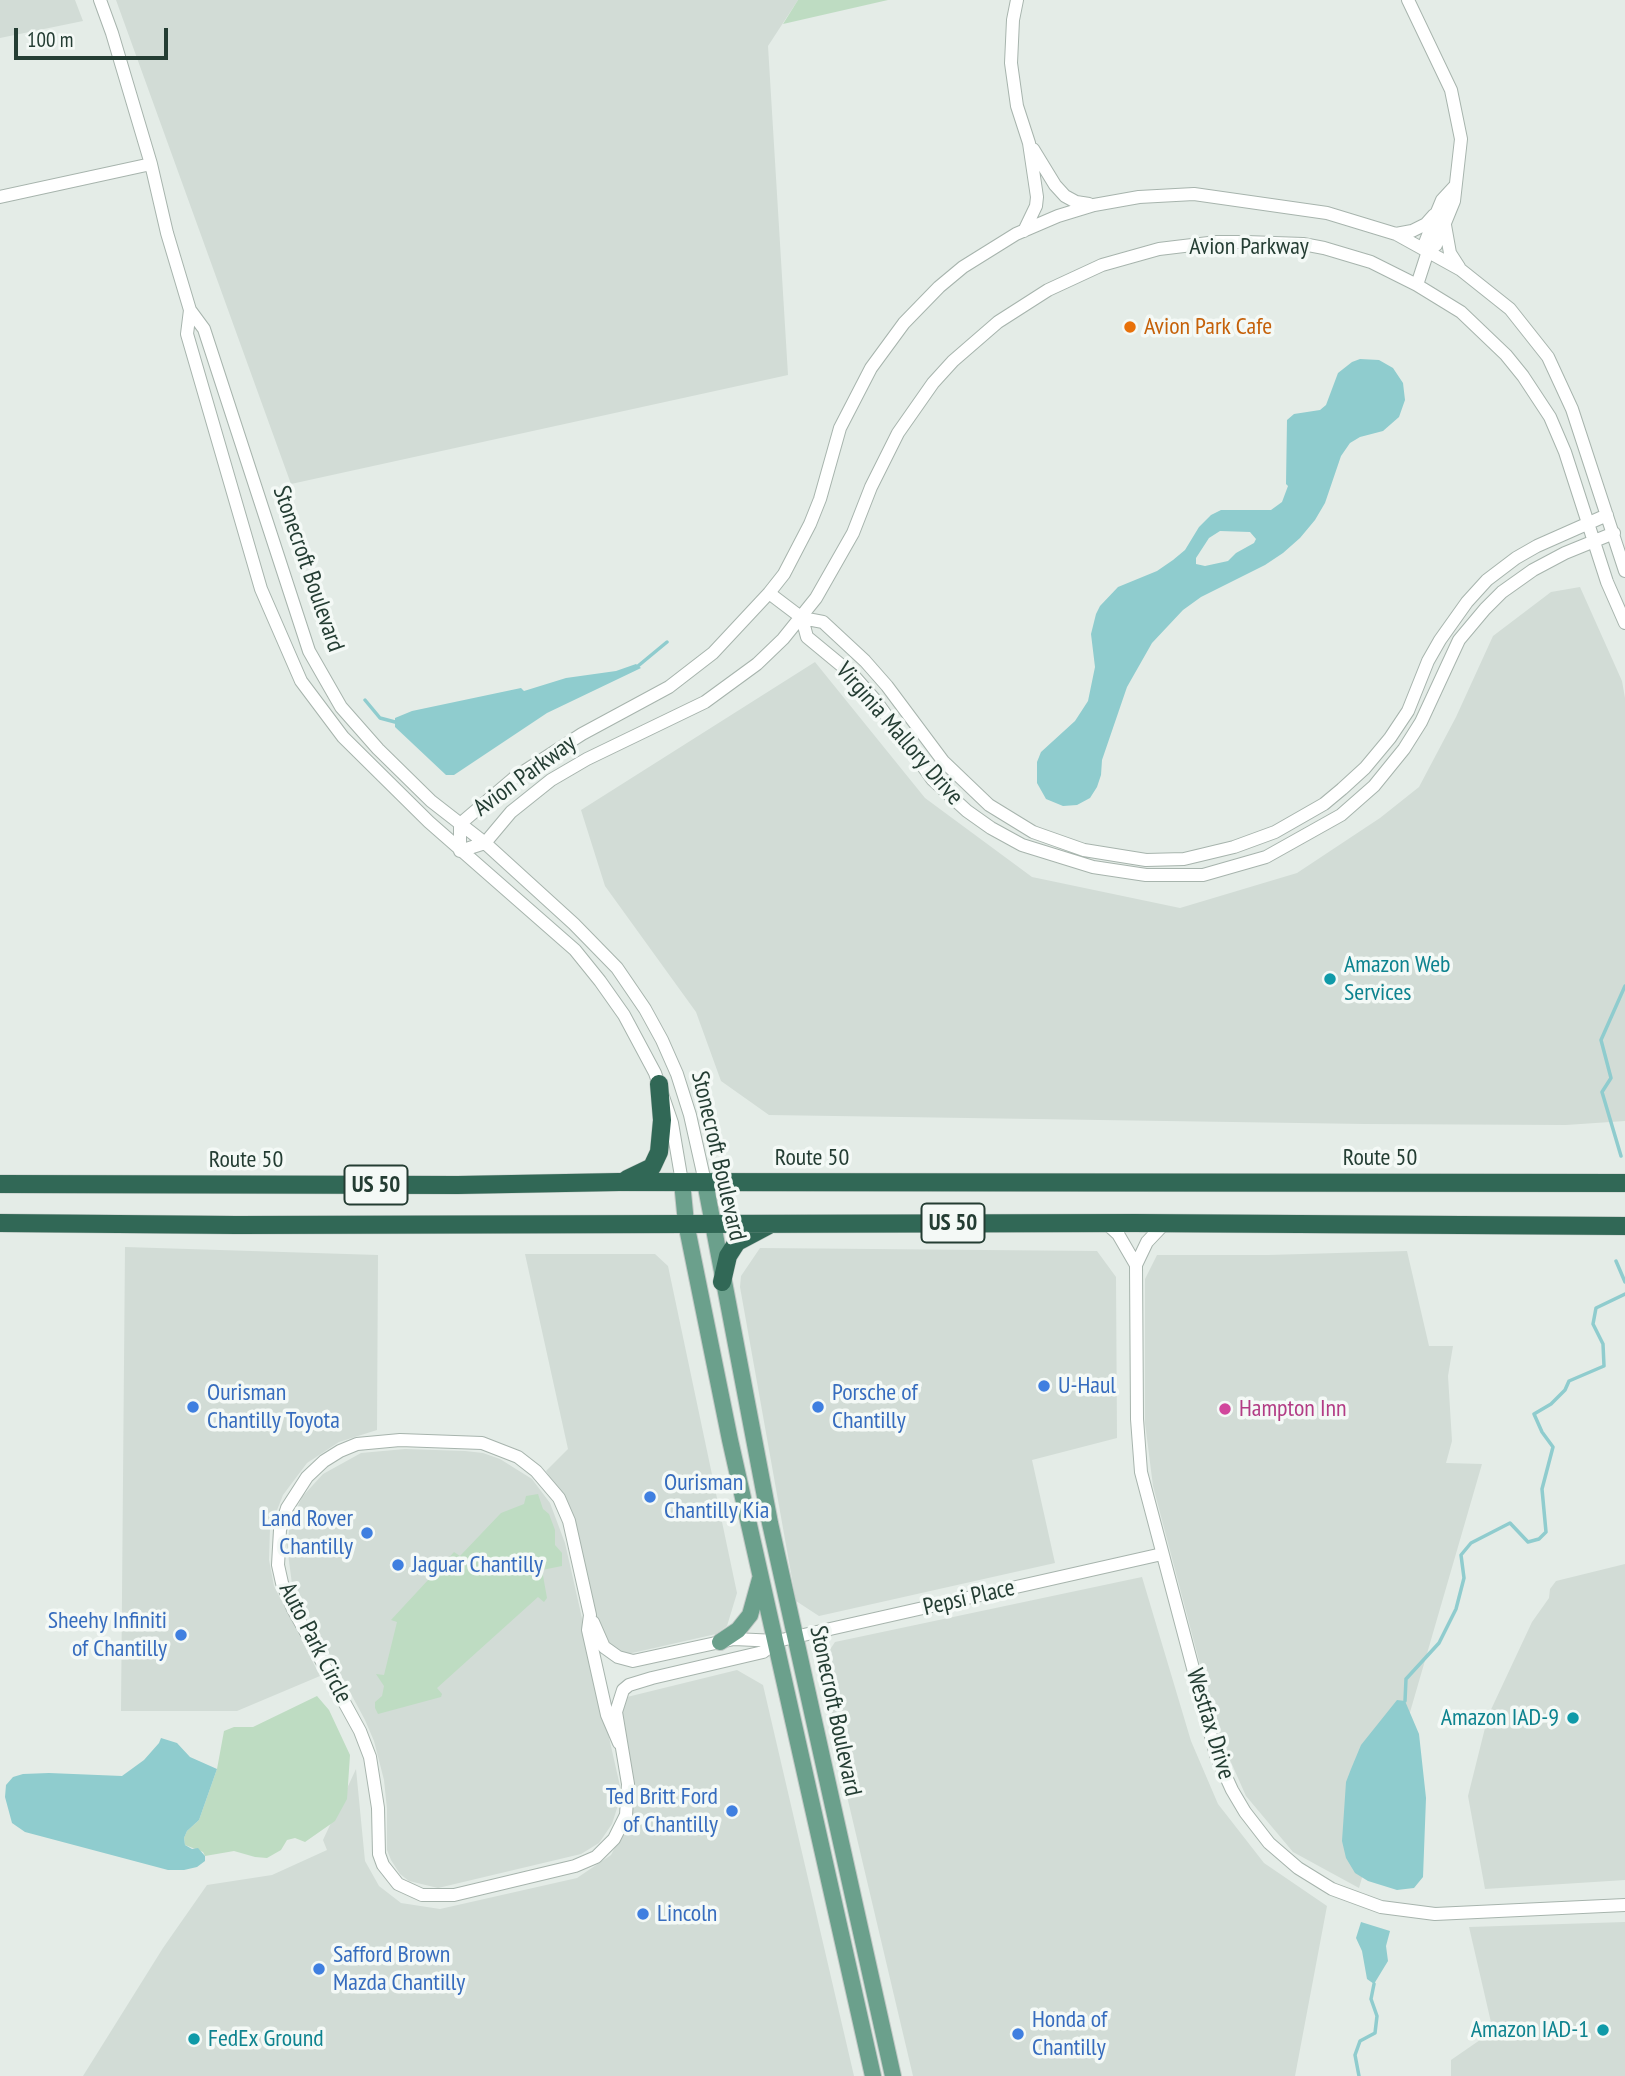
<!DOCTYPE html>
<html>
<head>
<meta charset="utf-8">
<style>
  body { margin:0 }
  #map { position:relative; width:1625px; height:2076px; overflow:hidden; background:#e4ece7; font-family:"PT Sans Narrow",sans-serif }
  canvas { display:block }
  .scale { position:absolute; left:14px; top:28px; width:154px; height:32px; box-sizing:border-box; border:4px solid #243d33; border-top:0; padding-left:9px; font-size:21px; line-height:24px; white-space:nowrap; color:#243d33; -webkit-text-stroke:5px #f4f9f6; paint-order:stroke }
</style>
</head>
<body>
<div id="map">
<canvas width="1625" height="2076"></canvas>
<div class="scale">100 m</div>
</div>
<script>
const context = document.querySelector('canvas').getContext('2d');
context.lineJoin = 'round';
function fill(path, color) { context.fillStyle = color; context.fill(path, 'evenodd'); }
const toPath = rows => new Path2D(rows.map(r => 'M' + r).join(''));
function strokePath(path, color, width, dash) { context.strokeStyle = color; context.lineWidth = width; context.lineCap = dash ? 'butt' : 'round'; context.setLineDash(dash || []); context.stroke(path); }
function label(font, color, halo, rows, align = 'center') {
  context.font = font + ' "PT Sans Narrow",sans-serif'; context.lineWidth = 7; context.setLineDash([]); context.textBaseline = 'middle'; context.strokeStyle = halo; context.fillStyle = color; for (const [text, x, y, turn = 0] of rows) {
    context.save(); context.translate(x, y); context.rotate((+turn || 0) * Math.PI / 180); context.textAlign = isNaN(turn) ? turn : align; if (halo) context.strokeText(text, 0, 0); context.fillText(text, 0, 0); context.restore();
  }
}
const built = toPath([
  [0,0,75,0,83,21,0,38],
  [116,0,798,0,768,46,788,375,291,484],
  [1580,587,1622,681,1625,698,1625,1121,1566,1125,1365,1124,769,1115,721,1081,696,1012,605,886,581,810,815,662,925,798,1032,877,1180,908,1297,873,1380,818,1419,787,1456,717,1493,636,1551,592],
  [125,1247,378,1255,377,1430,339,1442,307,1463,283,1495,270,1528,269,1560,274,1586,320,1676,237,1711,121,1711],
  [760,1248,1097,1251,1116,1277,1117,1438,1032,1460,1055,1563,819,1616,796,1601,740,1287,741,1276],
  [1407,1251,1429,1346,1453,1346,1448,1376,1452,1441,1446,1463,1482,1464,1359,1888,1293,1852,1246,1796,1218,1733,1153,1486,1145,1423,1145,1279,1157,1255,1268,1255],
  [525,1254,655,1254,668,1266,737,1593,727,1626,716,1634,619,1656,603,1643,574,1518,546,1471,568,1449],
  [405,1449,465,1451,483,1453,500,1459,532,1479,550,1503,565,1543,620,1786,619,1802,612,1824,599,1843,581,1854,438,1888,409,1881,400,1874,391,1860,387,1850,387,1809,384,1780,374,1741,365,1720,292,1584,287,1546,290,1524,302,1497,323,1474,361,1453],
  [1625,1564,1625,1880,1485,1889,1468,1796,1488,1716,1532,1622,1549,1598,1550,1589,1556,1581],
  [1142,1577,1191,1741,1218,1804,1264,1863,1327,1906,1295,2076,913,2076,817,1669,835,1642],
  [737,1670,763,1685,854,2076,83,2076,163,1948,207,1885,272,1875,327,1850,323,1840,356,1769,365,1861,379,1886,401,1903,440,1909,577,1878,611,1855,630,1818,618,1714,623,1698],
  [1625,1922,1625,2076,1451,2076,1451,2060,1493,2031,1469,1927]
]);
const green = toPath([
  [798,0,888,0,783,24],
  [538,1494,543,1509,549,1514,555,1530,555,1545,562,1553,562,1566,542,1570,547,1598,544,1602,538,1597,437,1688,442,1694,441,1697,378,1714,375,1708,375,1702,382,1696,384,1686,376,1674,384,1675,397,1622,391,1620,454,1552,460,1556,501,1513,524,1504,526,1496],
  [317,1696,329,1710,350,1755,347,1799,335,1821,305,1842,295,1838,287,1840,281,1850,267,1858,255,1857,234,1851,205,1856,203,1852,185,1845,184,1838,187,1831,199,1820,217,1769,224,1731,234,1727,253,1727]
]);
const water = toPath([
  [1360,359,1379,360,1393,368,1403,383,1405,400,1399,417,1383,431,1360,437,1350,443,1341,456,1325,503,1315,520,1300,538,1283,553,1265,565,1201,597,1183,610,1152,643,1127,687,1102,760,1101,775,1097,787,1090,798,1077,805,1063,806,1046,799,1037,783,1037,762,1041,752,1075,721,1088,701,1095,667,1091,634,1096,614,1100,606,1118,587,1157,571,1173,560,1185,550,1199,527,1211,515,1221,510,1271,510,1282,502,1288,486,1286,484,1287,420,1294,414,1320,410,1326,405,1338,373,1352,362],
  [1220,531,1250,532,1256,539,1254,543,1236,553,1228,561,1205,566,1196,564,1196,558,1209,538],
  [636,664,641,668,547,713,454,775,446,775,395,727,395,718,412,711,521,688,524,691,566,678,616,671],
  [1397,1700,1405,1701,1419,1734,1426,1798,1423,1877,1414,1888,1397,1890,1368,1881,1355,1873,1346,1858,1342,1841,1346,1782,1351,1769,1361,1745],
  [161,1738,177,1743,190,1757,217,1769,199,1820,187,1831,184,1838,185,1845,192,1849,198,1848,205,1856,205,1861,197,1867,184,1870,168,1870,25,1832,12,1823,5,1797,6,1785,13,1777,23,1774,49,1773,122,1776,144,1760,159,1743],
  [1361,1922,1390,1931,1386,1946,1388,1961,1374,1984,1367,1979,1362,1951,1356,1938]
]);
const stream = toPath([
  [638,666,667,642],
  [365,700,380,718,395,722],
  [1621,1156,1602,1092,1611,1078,1601,1040,1625,986],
  [1616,1261,1625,1282],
  [1405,1701,1406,1679,1439,1643,1456,1609,1464,1578,1461,1555,1471,1543,1510,1523,1528,1542,1539,1539,1546,1532,1542,1489,1553,1447,1542,1432,1534,1414,1551,1404,1565,1390,1569,1381,1604,1366,1603,1344,1593,1324,1596,1308,1625,1294],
  [1359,2076,1355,2055,1360,2041,1375,2033,1377,2016,1371,1999,1374,1984]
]);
const minor = toPath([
  [100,0,112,33,151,164,167,233,190,310,204,329,309,651,341,707,378,749,431,801,485,843,574,924,617,968,645,1009,662,1040,677,1074,690,1115,705,1182],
  [1017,0,1013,20,1011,63,1017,106,1029,143,1037,197,1036,206,1024,231],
  [1408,0,1451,90,1461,139,1454,201,1436,245,1428,251,1417,285],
  [1033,149,1055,185,1065,196,1076,202,1089,204],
  [0,197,151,164],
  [1445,225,1450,253,1459,267],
  [1396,234,1412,231,1426,224,1434,215],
  [1428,251,1425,243,1437,212,1442,200,1454,187],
  [190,310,187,334,261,589,301,681,343,737,429,822,575,950,600,981,624,1015,655,1073,672,1123,682,1182],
  [769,593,802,618,823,622,865,661,887,686,943,761,989,805,1033,832,1084,850,1146,860,1184,859,1234,847,1275,832,1324,804,1342,789,1365,768,1390,738,1408,711,1428,661,1440,640,1467,602,1487,580,1516,558,1537,546,1607,515],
  [802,618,807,637,853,675,876,701,932,779,967,811,991,828,1022,845,1093,867,1146,875,1203,875,1266,857,1341,815,1374,786,1404,749,1421,722,1459,640,1485,609,1502,592,1533,570,1565,553,1614,533],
  [460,851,460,824,514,778,582,734,669,687,713,653,769,593,784,574,810,524,820,499,840,428,871,368,904,323,939,287,963,267,1016,234,1058,216,1094,205,1139,197,1194,194,1327,213,1396,234,1461,270,1510,309,1548,357,1572,409,1625,571],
  [460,851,485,843,511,812,551,780,587,759,705,702,757,664,783,639,816,598,853,533,871,487,898,433,933,383,953,361,998,322,1048,290,1102,265,1159,249,1217,242,1246,242,1303,244,1324,248,1371,262,1417,285,1461,312,1506,355,1523,376,1550,417,1565,452,1607,582,1625,623],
  [1106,1223,1118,1234,1136,1265],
  [1165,1223,1147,1242,1136,1265,1137,1419,1141,1472,1216,1755,1232,1790,1245,1812,1269,1843,1298,1868,1332,1889,1381,1907,1435,1914,1625,1905],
  [593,1622,604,1647,618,1657,633,1661,734,1639,777,1641,1162,1554],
  [619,1743,607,1715,588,1630,590,1615,569,1521,559,1498,536,1471,518,1457,482,1443,400,1440,357,1444,340,1451,324,1461,307,1477,287,1508,280,1530,278,1565,282,1583,293,1609,360,1731,370,1757,378,1808,379,1854,383,1865,398,1884,422,1895,454,1895,575,1866,596,1857,614,1839,626,1815,628,1784,616,1712,623,1690,629,1685,652,1678,763,1652,777,1641]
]);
const major = toPath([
  [682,1182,686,1223,730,1440,873,2076],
  [705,1182,770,1523,893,2076],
  [720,1642,738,1630,750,1615,760,1579]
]);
const highway = toPath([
  [627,1179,652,1167,659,1152,662,1120,659,1084],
  [0,1184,458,1185,619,1182,1625,1183],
  [0,1223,236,1225,1135,1223,1625,1226],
  [722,1282,728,1256,737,1242,769,1225]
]);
const markers = [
  [1130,327,7,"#e8710a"],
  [1330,979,7,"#0f9aa8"],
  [1044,1386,7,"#3f7fe0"],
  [193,1407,7,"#3f7fe0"],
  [818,1407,7,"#3f7fe0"],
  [1225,1409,7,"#d1479c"],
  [650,1497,7,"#3f7fe0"],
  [367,1533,7,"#3f7fe0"],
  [398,1565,7,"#3f7fe0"],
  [181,1635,7,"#3f7fe0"],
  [1573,1718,7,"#0f9aa8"],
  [732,1811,7,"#3f7fe0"],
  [643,1914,7,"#3f7fe0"],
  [319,1969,7,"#3f7fe0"],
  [1603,2030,7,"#0f9aa8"],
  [1018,2034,7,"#3f7fe0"],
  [194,2039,7,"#0f9aa8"]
];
const shields = [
  [376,1185,63],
  [953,1223,63]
];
const shieldNames = [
  ["US 50",376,1185],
  ["US 50",953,1223]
];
const streetNames = [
  ["Avion Parkway",1249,247],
  ["Stonecroft Boulevard",308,569,71],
  ["Virginia Mallory Drive",899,734,49],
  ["Avion Parkway",525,776,-36],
  ["Stonecroft Boulevard",718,1156,77],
  ["Route 50",812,1158],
  ["Route 50",1380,1158],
  ["Route 50",246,1160],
  ["Pepsi Place",969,1598,-13],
  ["Auto Park Circle",315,1643,63],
  ["Stonecroft Boulevard",835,1711,78],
  ["Westfax Drive",1210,1724,73]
];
const foodNames = [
  ["Avion Park Cafe",1144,327]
];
const cultureNames = [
  ["Amazon Web",1344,965],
  ["Services",1344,993],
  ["Amazon IAD-9",1559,1718,"right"],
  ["Amazon IAD-1",1589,2030,"right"],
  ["FedEx Ground",208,2039]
];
const shopNames = [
  ["U-Haul",1058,1386],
  ["Ourisman",207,1393],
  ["Chantilly Toyota",207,1421],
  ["Porsche of",832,1393],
  ["Chantilly",832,1421],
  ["Ourisman",664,1483],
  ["Chantilly Kia",664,1511],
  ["Land Rover",353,1519,"right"],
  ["Chantilly",353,1547,"right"],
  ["Jaguar Chantilly",412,1565],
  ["Sheehy Infiniti",167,1621,"right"],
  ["of Chantilly",167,1649,"right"],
  ["Ted Britt Ford",718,1797,"right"],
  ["of Chantilly",718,1825,"right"],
  ["Lincoln",657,1914],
  ["Safford Brown",333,1955],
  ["Mazda Chantilly",333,1983],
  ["Honda of",1032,2020],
  ["Chantilly",1032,2048]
];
const hotelNames = [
  ["Hampton Inn",1239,1409]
];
fill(built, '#d2dcd6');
fill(green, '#bedcc2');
fill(water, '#8fccce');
strokePath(stream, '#8fccce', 3.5);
strokePath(minor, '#a7b4ad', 14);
strokePath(major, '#c2c9c6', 18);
strokePath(highway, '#c2c9c6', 19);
strokePath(minor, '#fff', 12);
strokePath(major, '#6ba08c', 16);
strokePath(highway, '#316856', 18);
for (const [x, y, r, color] of markers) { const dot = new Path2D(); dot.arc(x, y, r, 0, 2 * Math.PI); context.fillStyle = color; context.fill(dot); strokePath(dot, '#f4f9f6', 2.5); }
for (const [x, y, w] of shields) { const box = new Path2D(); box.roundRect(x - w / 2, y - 19.5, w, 39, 5); context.fillStyle = '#f4f9f6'; context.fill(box); strokePath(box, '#243d33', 2); }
label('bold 23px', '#243d33', null, shieldNames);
label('24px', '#243d33', '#f4f9f6', streetNames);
label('24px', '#c56008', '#f4f9f6', foodNames, 'left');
label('24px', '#0d838f', '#f4f9f6', cultureNames, 'left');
label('24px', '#366cbe', '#f4f9f6', shopNames, 'left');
label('24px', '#b23c85', '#f4f9f6', hotelNames, 'left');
</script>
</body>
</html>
